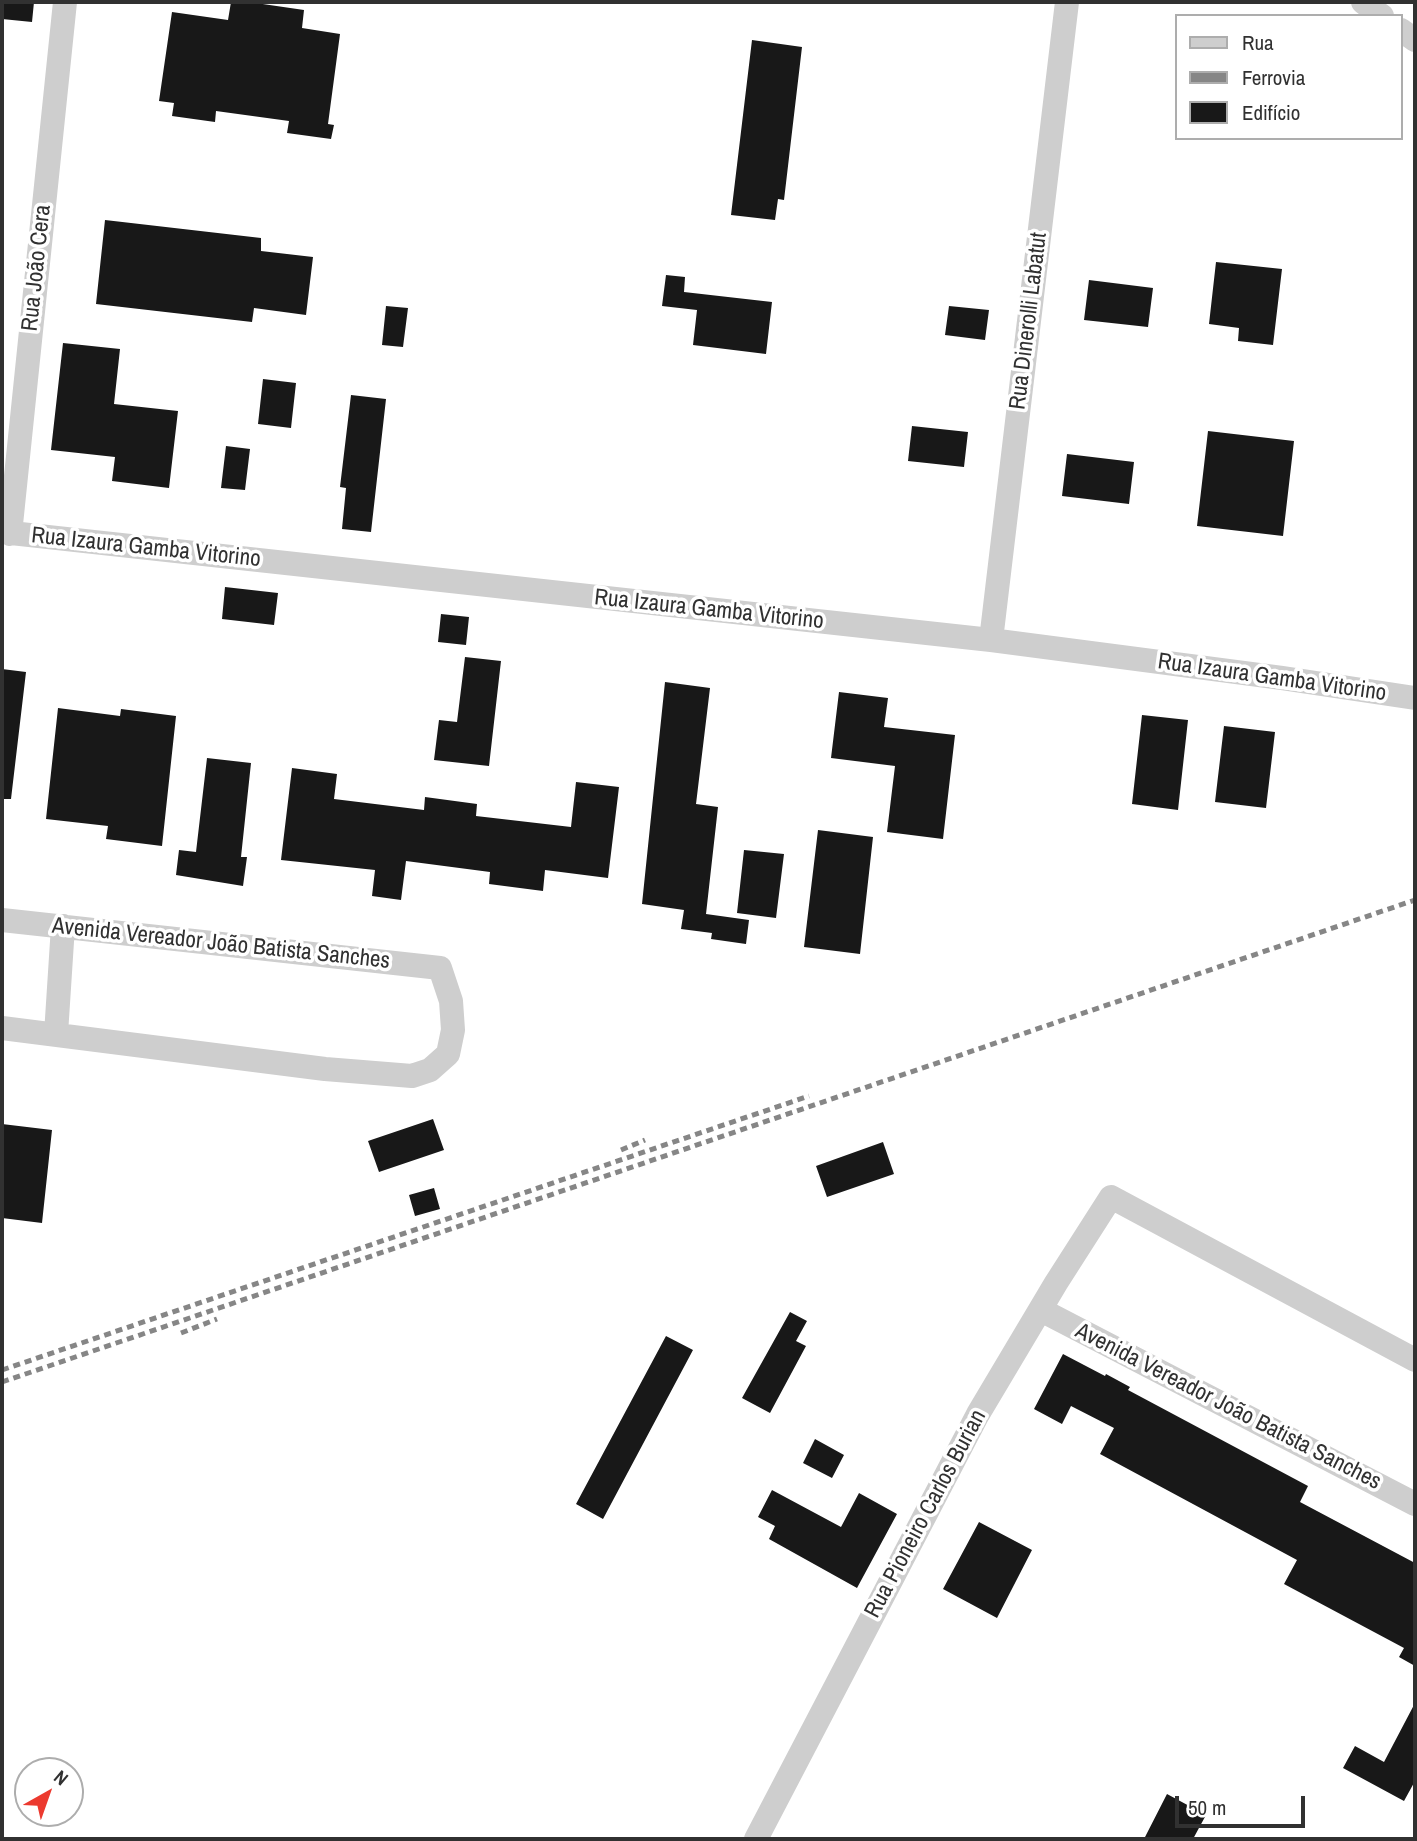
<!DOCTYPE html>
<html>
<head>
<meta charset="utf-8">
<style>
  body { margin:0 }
  #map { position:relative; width:1417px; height:1841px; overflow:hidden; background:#fff; font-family:"Archivo Narrow",sans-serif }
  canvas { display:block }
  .frame { position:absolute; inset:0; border:4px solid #313131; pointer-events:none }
  .legend { position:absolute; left:1175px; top:14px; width:228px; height:126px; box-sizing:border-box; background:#fff; border:2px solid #adadad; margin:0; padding:9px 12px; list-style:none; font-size:21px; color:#313131 }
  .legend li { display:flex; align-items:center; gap:14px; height:35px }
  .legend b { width:35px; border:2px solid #adadad }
  .north { position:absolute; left:14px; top:1757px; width:70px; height:70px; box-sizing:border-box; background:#fff; border:2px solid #adadad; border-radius:50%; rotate:40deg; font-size:19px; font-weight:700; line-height:28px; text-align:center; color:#313131 }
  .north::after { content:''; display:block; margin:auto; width:24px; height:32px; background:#ec3a2f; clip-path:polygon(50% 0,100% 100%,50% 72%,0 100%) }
  .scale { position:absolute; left:1175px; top:1796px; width:130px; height:32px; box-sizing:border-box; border:4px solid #313131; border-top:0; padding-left:9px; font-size:21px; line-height:24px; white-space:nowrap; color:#313131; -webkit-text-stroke:5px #fff; paint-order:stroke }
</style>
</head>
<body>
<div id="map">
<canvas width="1417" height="1841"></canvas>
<div class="frame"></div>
<ul class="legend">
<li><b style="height:9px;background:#cecece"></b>Rua</li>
<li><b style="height:9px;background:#868686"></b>Ferrovia</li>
<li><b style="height:19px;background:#181818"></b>Edifício</li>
</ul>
<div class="north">N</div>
<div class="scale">50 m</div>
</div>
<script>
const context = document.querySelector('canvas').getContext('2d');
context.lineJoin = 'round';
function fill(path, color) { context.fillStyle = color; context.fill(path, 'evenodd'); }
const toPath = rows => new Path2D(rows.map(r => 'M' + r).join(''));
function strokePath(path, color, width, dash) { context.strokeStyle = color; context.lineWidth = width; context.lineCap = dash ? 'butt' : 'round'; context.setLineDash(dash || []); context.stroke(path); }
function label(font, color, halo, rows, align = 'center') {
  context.font = font + ' "Archivo Narrow",sans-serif'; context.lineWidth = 7; context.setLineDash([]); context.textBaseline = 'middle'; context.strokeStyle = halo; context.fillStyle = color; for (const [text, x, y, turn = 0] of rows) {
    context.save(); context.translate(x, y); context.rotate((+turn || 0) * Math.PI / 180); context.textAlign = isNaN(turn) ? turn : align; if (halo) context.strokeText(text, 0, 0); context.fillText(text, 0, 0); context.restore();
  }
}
const building = toPath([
  [2,2,34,2,32,22,2,19],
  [231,2,249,2,304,10,302,28,340,34,328,124,334,125,331,139,287,133,289,121,216,111,215,122,172,116,174,103,159,101,172,12,228,20],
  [752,40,802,47,784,200,778,199,775,220,731,215],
  [105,220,261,238,261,251,313,257,306,315,254,308,252,322,96,304],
  [1216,262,1282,269,1273,345,1238,341,1239,328,1209,324],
  [666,275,685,277,684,292,772,302,766,354,693,345,697,310,662,306],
  [1089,280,1153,288,1148,327,1084,320],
  [386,306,408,308,403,347,382,345],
  [949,306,989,310,985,340,945,335],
  [63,343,120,349,114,404,178,411,169,488,112,481,115,457,51,450],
  [263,379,296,383,291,428,258,424],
  [351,395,386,399,371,532,342,529,346,488,340,487],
  [912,426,968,432,964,467,908,461],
  [1208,431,1294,441,1283,536,1197,526],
  [226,446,250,449,245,490,221,488],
  [1067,454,1134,462,1129,504,1062,496],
  [225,587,278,593,274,625,222,619],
  [441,614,469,617,466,645,438,642],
  [465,657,501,661,489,766,434,760,439,720,457,722],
  [2,669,26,672,11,799,2,799],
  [665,682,710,688,696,804,718,807,706,914,749,920,746,944,711,939,712,933,681,929,684,910,642,904],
  [839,692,888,698,884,727,955,735,943,839,887,832,895,766,831,758],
  [58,708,120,716,121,709,176,716,162,846,106,839,108,826,46,819],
  [1142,715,1188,720,1178,810,1132,804],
  [1224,726,1275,732,1266,808,1215,802],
  [207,758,251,763,241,857,247,857,243,886,176,875,179,850,196,852],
  [292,768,337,774,334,799,424,810,425,797,477,804,476,816,571,827,576,782,619,787,608,878,545,870,543,891,489,884,490,872,406,861,401,900,372,896,375,870,281,860],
  [818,830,873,837,860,954,804,947],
  [744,850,784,854,776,918,737,913],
  [433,1119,444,1150,379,1172,368,1141],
  [2,1124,52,1130,42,1223,2,1218],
  [883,1142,894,1174,827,1197,816,1166],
  [434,1188,440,1209,415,1216,409,1195],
  [790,1312,807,1321,796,1341,806,1346,770,1413,742,1398],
  [666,1336,693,1350,603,1519,576,1504],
  [1063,1354,1105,1376,1106,1374,1130,1387,1128,1390,1308,1486,1300,1502,1415,1563,1415,1666,1399,1657,1404,1648,1284,1584,1297,1560,1100,1454,1114,1428,1071,1406,1062,1424,1034,1409],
  [815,1439,844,1455,832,1478,803,1463],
  [772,1490,841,1527,859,1493,897,1514,857,1588,769,1539,775,1526,758,1517],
  [979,1522,1032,1550,997,1618,943,1589],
  [1415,1703,1415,1781,1404,1801,1343,1768,1355,1746,1384,1762],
  [1167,1794,1206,1815,1193,1839,1144,1839]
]);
const minor = toPath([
  [1363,2,1382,16],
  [1401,30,1415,40],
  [2,532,991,640,1282,678,1415,698],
  [10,534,65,2],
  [991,640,1067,2],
  [2,920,440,968,451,1001,453,1030,448,1054,430,1070,412,1076,325,1069,2,1028],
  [56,1034,63,926],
  [1041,1310,1415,1504],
  [756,1839,978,1414,1056,1283,1111,1197,1415,1360]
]);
const rail = toPath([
  [621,1150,645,1140],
  [181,1333,217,1319],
  [2,1370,809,1096],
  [2,1382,1415,900]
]);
const streetNames = [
  ["Rua João Cera",37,268,-84],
  ["Rua Dinerolli Labatut",1029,321,-83],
  ["Rua Izaura Gamba Vitorino",146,548,6],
  ["Rua Izaura Gamba Vitorino",709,610,6],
  ["Rua Izaura Gamba Vitorino",1272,678,8],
  ["Avenida Vereador João Batista Sanches",221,944,6],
  ["Avenida Vereador João Batista Sanches",1228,1407,27],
  ["Rua Pioneiro Carlos Burian",926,1514,-62]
];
fill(building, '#181818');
strokePath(minor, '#cecece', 24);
strokePath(rail, '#868686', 5, [7, 5]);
label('23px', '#313131', '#fff', streetNames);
</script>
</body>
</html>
